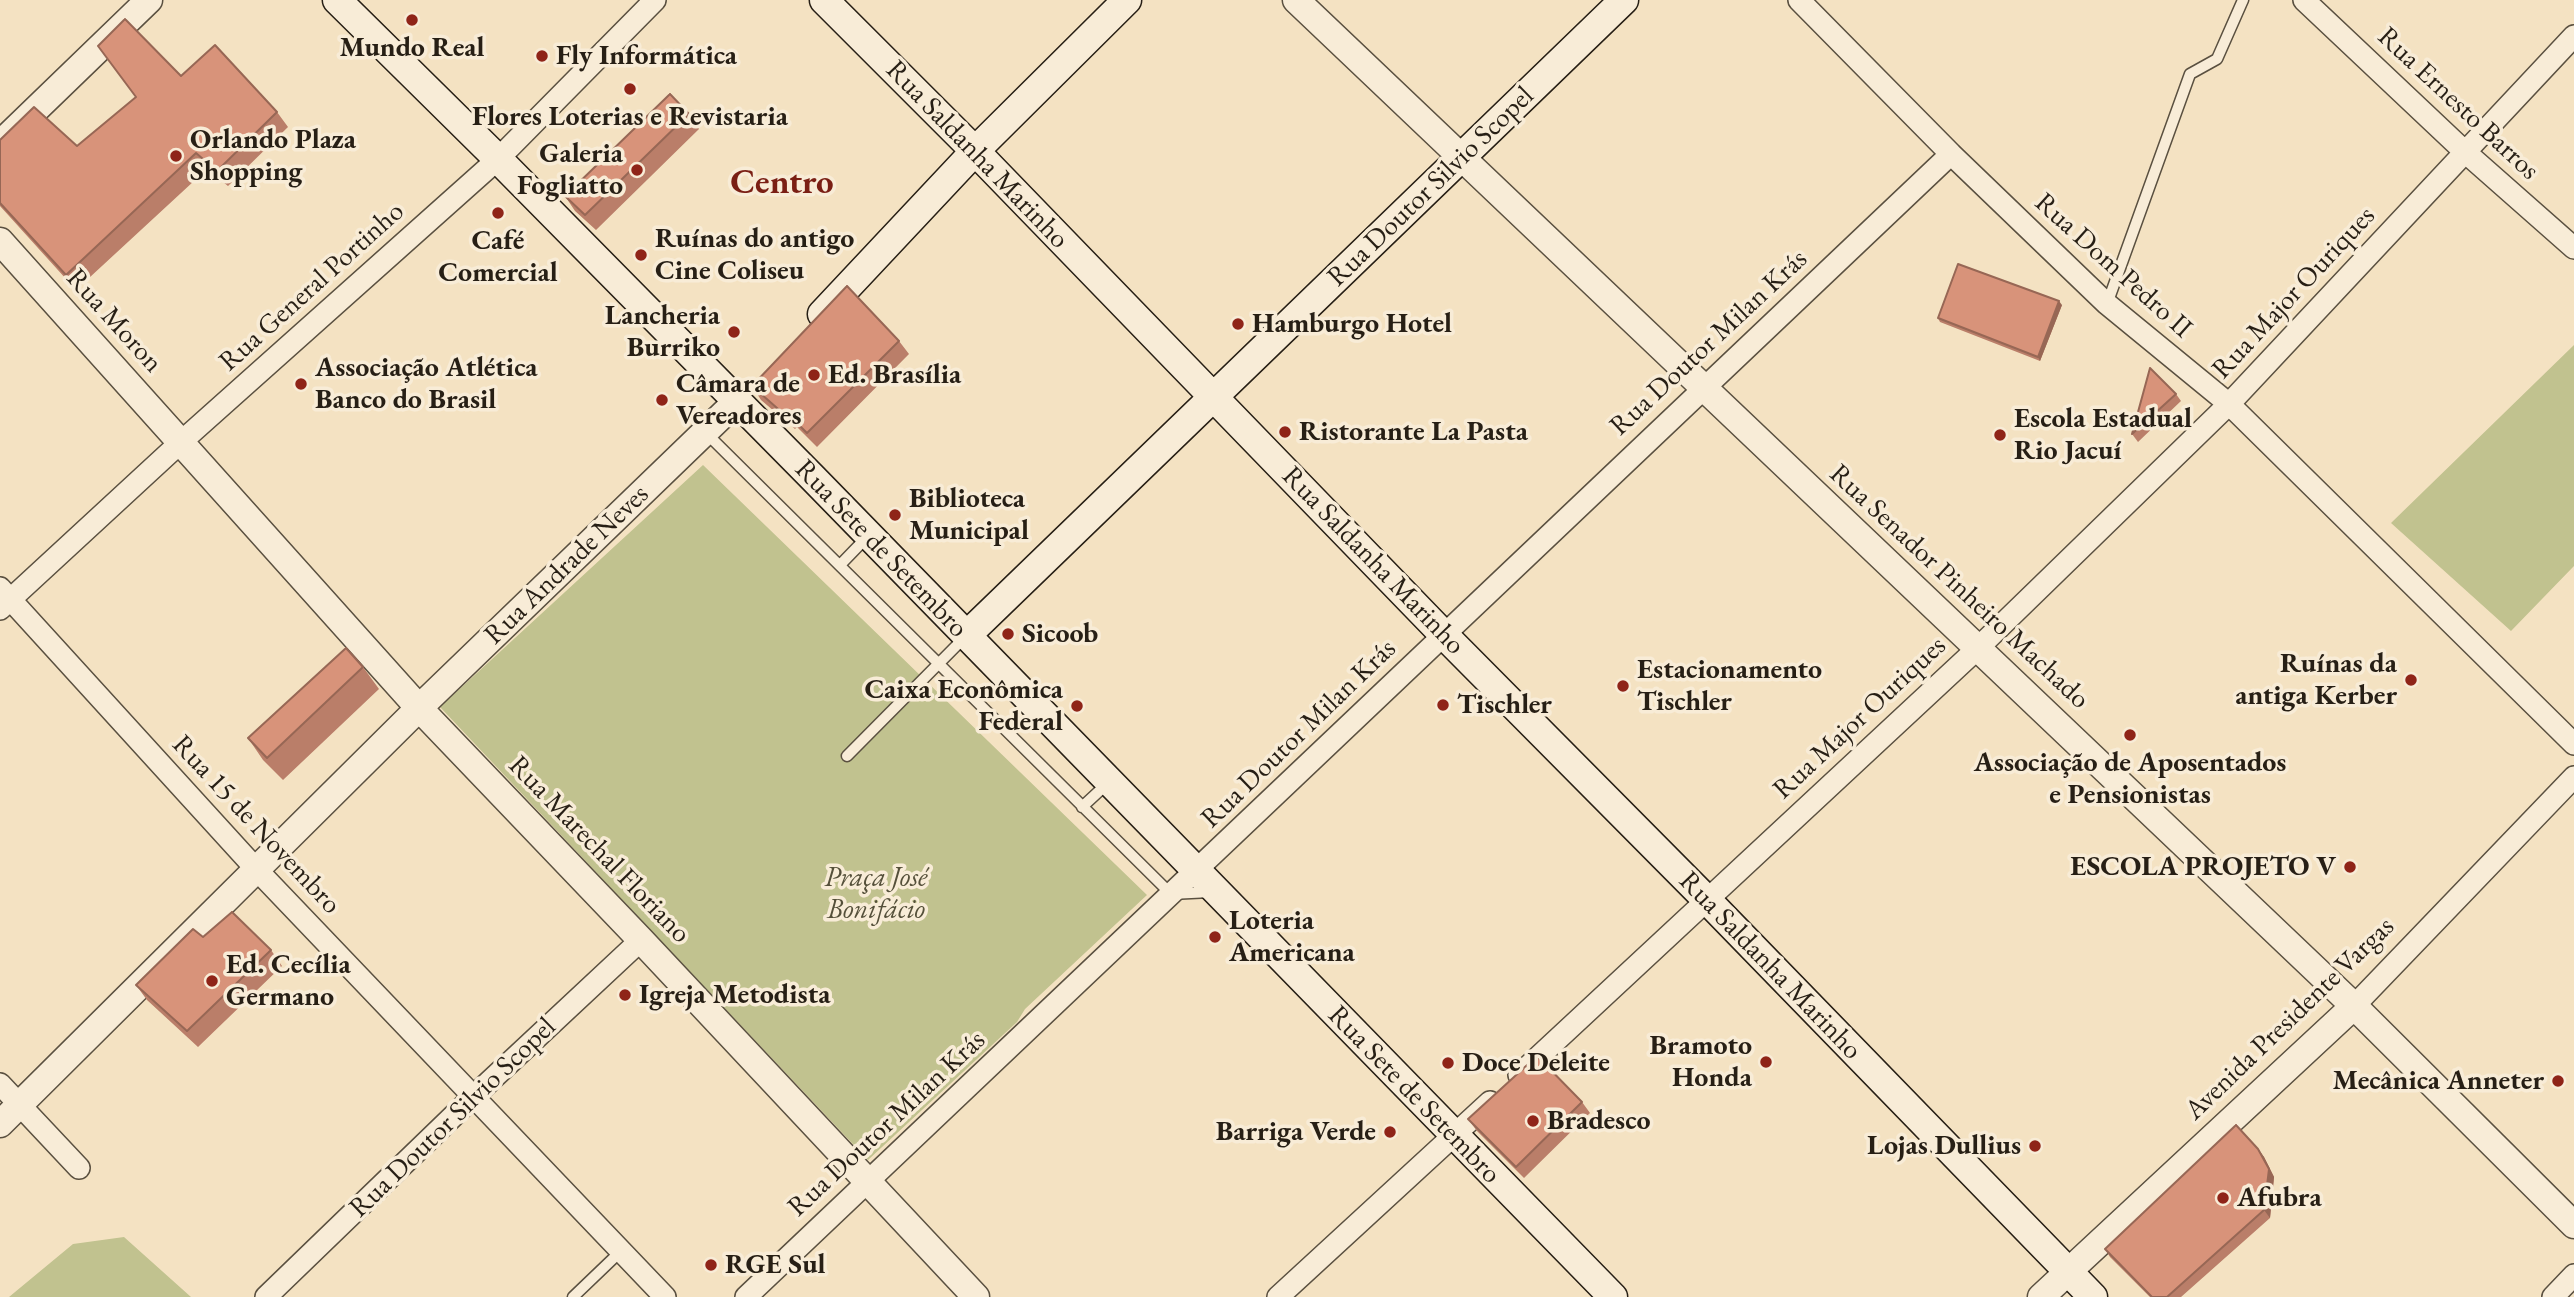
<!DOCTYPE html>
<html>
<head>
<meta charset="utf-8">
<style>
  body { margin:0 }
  canvas { display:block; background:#f4e2c2 }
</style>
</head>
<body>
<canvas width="2574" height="1297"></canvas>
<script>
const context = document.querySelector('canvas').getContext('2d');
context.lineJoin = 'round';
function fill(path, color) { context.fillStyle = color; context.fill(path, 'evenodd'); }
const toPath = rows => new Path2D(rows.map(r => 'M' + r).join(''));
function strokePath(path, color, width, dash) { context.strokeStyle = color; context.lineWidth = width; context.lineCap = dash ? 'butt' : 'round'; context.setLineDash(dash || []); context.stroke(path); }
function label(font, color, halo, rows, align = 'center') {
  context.font = font + ' "EB Garamond",serif'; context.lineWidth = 7; context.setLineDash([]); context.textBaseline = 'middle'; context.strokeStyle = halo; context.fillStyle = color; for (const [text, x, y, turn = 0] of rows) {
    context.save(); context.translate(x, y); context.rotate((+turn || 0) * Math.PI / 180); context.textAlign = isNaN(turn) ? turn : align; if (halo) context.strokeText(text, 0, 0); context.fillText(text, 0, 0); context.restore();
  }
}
const green = toPath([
  [2574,345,2574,566,2511,631,2391,523],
  [703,465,1147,895,1025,1009,1017,1022,868,1160,440,707],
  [124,1237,191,1297,9,1297,73,1244]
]);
const service = toPath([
  [2107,304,2190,74,2217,59,2243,0],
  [705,432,1171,894,1211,892],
  [840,565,869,535],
  [847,756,966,636],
  [1082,807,1109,782],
  [573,1297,620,1252]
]);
const minor = toPath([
  [1799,0,1951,154,2107,304,2229,404,2574,744],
  [2304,0,2464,151,2574,248],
  [0,588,257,870,665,1297],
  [0,609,181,442,498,159,655,0],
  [2354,1006,2574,777],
  [1519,1075,1978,648,2229,404,2574,36],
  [0,1084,79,1168],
  [266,1297,474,1096,641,940],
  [746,1297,1951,154],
  [1278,1297,1490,1102],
  [2553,1297,2574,1275]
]);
const tertiary = toPath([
  [1296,0,2354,1006,2574,1225],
  [0,144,149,0],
  [0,241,419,708,641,940,976,1297],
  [0,1124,419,708,737,401],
  [2041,1297,2354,1006]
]);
const secondary = toPath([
  [337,0,498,159,813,478,1613,1297],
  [824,0,975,151,1444,635,1706,899,2093,1297],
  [822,314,975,151,1127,0],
  [966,636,1624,0]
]);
const wall = toPath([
  [181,76,277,112,288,127,228,186,207,169,76,290,0,206,0,140,77,146],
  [689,114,699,129,596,230,575,211,565,196],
  [2062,305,2040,361,1940,322,1938,318],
  [899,341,909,354,817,447,797,427,795,429,761,400,752,386],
  [2176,394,2181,401,2138,442,2132,434],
  [363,667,379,689,283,780,263,760,248,738],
  [203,937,271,950,282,966,198,1047,147,1000,136,985],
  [1582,1102,1590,1113,1524,1178,1477,1131,1468,1119],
  [2258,1149,2264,1157,2274,1177,2270,1218,2181,1297,2150,1297,2110,1257,2105,1249]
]);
const shadedWall = toPath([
  [2059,301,2062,305,2040,361,2038,357],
  [2258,1149,2264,1157,2274,1177,2270,1218,2264,1210]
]);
const building = toPath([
  [125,19,181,76,215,45,277,112,217,171,196,153,66,275,0,203,0,140,34,107,77,146,136,97,98,46,125,19],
  [670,94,689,114,585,215,565,196,670,94],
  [1958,264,2059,301,2038,357,1938,318,1958,264],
  [847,286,899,341,807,433,787,413,785,415,752,386,847,286],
  [2150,368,2176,394,2132,434,2150,368],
  [346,648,363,667,267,758,248,738,346,648],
  [232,912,271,950,187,1031,136,985,193,929,203,937,232,912],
  [1537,1056,1582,1102,1516,1167,1468,1119,1537,1056],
  [2236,1125,2258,1149,2269,1169,2264,1210,2167,1297,2152,1297,2105,1249,2236,1125]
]);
const markers = [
  [412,20,7,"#8f2418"],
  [542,56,7,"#8f2418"],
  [630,89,7,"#8f2418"],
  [176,156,7,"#8f2418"],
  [637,170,7,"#8f2418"],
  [498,213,7,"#8f2418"],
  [641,255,7,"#8f2418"],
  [1238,324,7,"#8f2418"],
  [734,332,7,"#8f2418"],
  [814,375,7,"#8f2418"],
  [301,384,7,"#8f2418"],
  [662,400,7,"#8f2418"],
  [1285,432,7,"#8f2418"],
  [2000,435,7,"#8f2418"],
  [895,515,7,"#8f2418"],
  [1008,634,7,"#8f2418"],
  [2411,680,7,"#8f2418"],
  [1623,686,7,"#8f2418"],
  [1443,705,7,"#8f2418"],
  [1077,706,7,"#8f2418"],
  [2130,735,7,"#8f2418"],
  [2350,867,7,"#8f2418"],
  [1215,937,7,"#8f2418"],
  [212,981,7,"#8f2418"],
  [625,995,7,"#8f2418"],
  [1766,1062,7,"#8f2418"],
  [1448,1063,7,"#8f2418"],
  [2558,1081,7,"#8f2418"],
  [1533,1121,7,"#8f2418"],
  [1390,1132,7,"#8f2418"],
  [2035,1146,7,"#8f2418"],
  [2223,1198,7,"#8f2418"],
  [711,1265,7,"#8f2418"]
];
const poiNames = [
  ["Mundo Real",412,48,"center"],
  ["Fly Informática",556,56],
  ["Flores Loterias e Revistaria",630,117,"center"],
  ["Orlando Plaza",190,140],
  ["Shopping",190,172],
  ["Galeria",623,154,"right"],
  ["Fogliatto",623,186,"right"],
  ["Ruínas do antigo",655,239],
  ["Cine Coliseu",655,271],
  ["Café",498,241,"center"],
  ["Comercial",498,273,"center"],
  ["Lancheria",720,316,"right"],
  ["Burriko",720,348,"right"],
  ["Hamburgo Hotel",1252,324],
  ["Associação Atlética",315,368],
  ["Banco do Brasil",315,400],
  ["Ed. Brasília",828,375],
  ["Câmara de",676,384],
  ["Vereadores",676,416],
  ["Escola Estadual",2014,419],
  ["Rio Jacuí",2014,451],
  ["Ristorante La Pasta",1299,432],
  ["Biblioteca",909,499],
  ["Municipal",909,531],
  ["Sicoob",1022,634],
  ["Ruínas da",2397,664,"right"],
  ["antiga Kerber",2397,696,"right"],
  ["Estacionamento",1637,670],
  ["Tischler",1637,702],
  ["Caixa Econômica",1063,690,"right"],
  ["Federal",1063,722,"right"],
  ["Tischler",1457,705],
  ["Associação de Aposentados",2130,763,"center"],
  ["e Pensionistas",2130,795,"center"],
  ["ESCOLA PROJETO V",2336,867,"right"],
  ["Loteria",1229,921],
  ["Americana",1229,953],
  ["Ed. Cecília",226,965],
  ["Germano",226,997],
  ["Igreja Metodista",639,995],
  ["Bramoto",1752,1046,"right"],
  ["Honda",1752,1078,"right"],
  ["Doce Deleite",1462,1063],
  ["Mecânica Anneter",2544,1081,"right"],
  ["Bradesco",1547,1121],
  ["Barriga Verde",1376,1132,"right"],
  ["Lojas Dullius",2021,1146,"right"],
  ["Afubra",2237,1198],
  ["RGE Sul",725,1265]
];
const streetNames = [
  ["Rua Ernesto Barros",2458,104,43],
  ["Rua Saldanha Marinho",977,155,46],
  ["Rua Doutor Silvio Scopel",1431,187,-44],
  ["Rua Dom Pedro II",2113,266,42],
  ["Rua General Portinho",312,287,-42],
  ["Rua Major Ouriques",2294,293,-47],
  ["Rua Moron",114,321,48],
  ["Rua Doutor Milan Krás",1709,343,-43],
  ["Rua Sete de Setembro",881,549,46],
  ["Rua Saldanha Marinho",1373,561,46],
  ["Rua Andrade Neves",567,565,-44],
  ["Rua Senador Pinheiro Machado",1959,587,43],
  ["Rua Major Ouriques",1860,718,-43],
  ["Rua Doutor Milan Krás",1299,734,-44],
  ["Rua 15 de Novembro",256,825,47],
  ["Rua Marechal Floriano",599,850,46],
  ["Rua Saldanha Marinho",1770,966,46],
  ["Avenida Presidente Vargas",2290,1019,-44],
  ["Rua Sete de Setembro",1414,1095,46],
  ["Rua Doutor Silvio Scopel",453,1118,-44],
  ["Rua Doutor Milan Krás",887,1124,-43]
];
const parkNames = [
  ["Praça José",876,878],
  ["Bonifácio",876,910]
];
const districtNames = [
  ["Centro",782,183]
];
fill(green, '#c1c28f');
strokePath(service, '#5a5040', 13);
strokePath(minor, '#5a5040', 24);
strokePath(tertiary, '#5a5040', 29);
strokePath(secondary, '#271f15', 31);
strokePath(service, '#f8ecd7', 10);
strokePath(minor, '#f8ecd7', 21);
strokePath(tertiary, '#f8ecd7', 26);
strokePath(secondary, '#f8ecd7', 28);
fill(wall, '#ba7e69');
fill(shadedWall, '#976755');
fill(building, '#d8937a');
strokePath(building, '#976755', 2);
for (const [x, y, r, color] of markers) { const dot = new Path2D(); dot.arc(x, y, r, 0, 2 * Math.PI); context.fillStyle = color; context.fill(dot); strokePath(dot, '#f8ecd7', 2.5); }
label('bold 28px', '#271f15', '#f8ecd7', poiNames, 'left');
label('28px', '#271f15', '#f8ecd7', streetNames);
label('italic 28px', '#55503a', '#f8ecd7', parkNames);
label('bold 35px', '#7a1f14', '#f8ecd7', districtNames);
</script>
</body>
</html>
